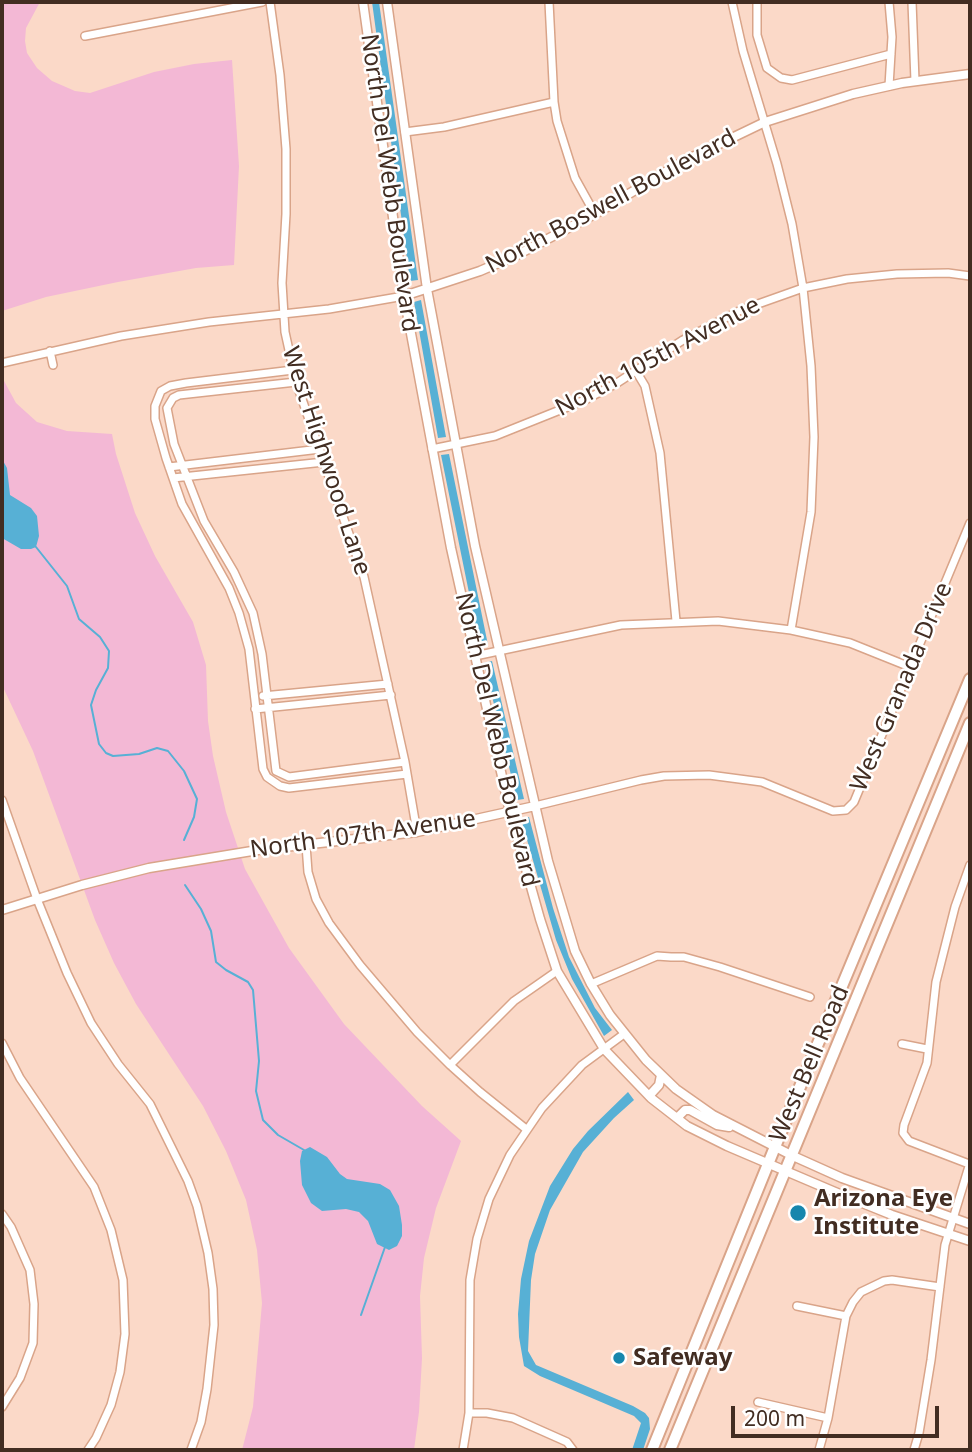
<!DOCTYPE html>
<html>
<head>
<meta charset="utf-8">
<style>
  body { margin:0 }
  #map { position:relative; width:972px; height:1452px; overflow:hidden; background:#fbd9c8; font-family:"Noto Sans",sans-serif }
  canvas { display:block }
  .frame { position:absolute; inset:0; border:4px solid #422d22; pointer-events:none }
  .scale { position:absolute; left:731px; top:1406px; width:208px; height:32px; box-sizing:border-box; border:4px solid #422d22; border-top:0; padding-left:9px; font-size:21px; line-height:24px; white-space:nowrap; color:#422d22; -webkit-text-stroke:5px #fff; paint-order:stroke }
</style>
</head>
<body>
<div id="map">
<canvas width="972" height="1452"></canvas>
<div class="frame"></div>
<div class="scale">200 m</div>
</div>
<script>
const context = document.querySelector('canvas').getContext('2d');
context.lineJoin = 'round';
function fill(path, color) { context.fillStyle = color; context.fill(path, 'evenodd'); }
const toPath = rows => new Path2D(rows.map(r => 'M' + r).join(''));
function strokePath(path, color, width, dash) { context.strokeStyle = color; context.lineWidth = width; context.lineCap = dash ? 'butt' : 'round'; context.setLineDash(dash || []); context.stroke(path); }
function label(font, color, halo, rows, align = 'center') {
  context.font = font + ' "Noto Sans",sans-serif'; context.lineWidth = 5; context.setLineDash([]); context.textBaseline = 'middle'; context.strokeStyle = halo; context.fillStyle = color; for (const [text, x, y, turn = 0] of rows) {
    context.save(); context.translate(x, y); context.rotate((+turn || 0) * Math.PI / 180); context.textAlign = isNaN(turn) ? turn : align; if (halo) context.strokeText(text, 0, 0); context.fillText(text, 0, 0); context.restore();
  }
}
const green = toPath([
  [2,2,40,2,26,28,25,41,27,53,37,68,52,81,75,91,90,93,154,72,194,64,232,60,239,166,234,265,196,268,118,282,46,297,2,311],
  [3,379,16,403,37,422,67,431,112,434,116,454,135,513,155,556,193,622,206,665,208,721,213,756,226,812,245,869,289,948,344,1024,422,1106,461,1141,436,1208,424,1258,420,1296,422,1358,419,1412,414,1450,242,1450,253,1407,262,1303,257,1250,246,1200,226,1151,203,1106,136,1004,114,963,95,920,33,751,2,685]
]);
const water = toPath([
  [372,2,379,2,418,280,410,281],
  [421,300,446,437,438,438,414,302],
  [449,454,488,645,480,647,441,455],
  [2,459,7,468,10,495,31,508,37,516,39,536,36,547,31,549,21,549,2,538],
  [492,661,524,799,517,800,484,663],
  [529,817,553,908,569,957,595,1008,612,1030,604,1036,572,979,556,940,521,819],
  [628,1092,634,1100,614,1118,583,1152,550,1210,535,1254,531,1280,528,1351,536,1365,633,1406,645,1413,649,1418,650,1429,643,1450,632,1450,641,1423,634,1416,540,1376,524,1366,519,1337,518,1314,521,1279,529,1241,550,1186,573,1149,588,1131],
  [310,1147,327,1157,340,1174,347,1179,380,1184,390,1190,399,1206,402,1225,402,1236,397,1246,389,1250,377,1244,368,1221,359,1212,346,1209,322,1211,311,1203,302,1185,300,1161,302,1151]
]);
const stream = toPath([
  [36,547,67,586,79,619,100,637,109,651,108,668,96,690,91,705,99,744,106,753,113,756,139,754,157,748,168,751,184,771,197,799,194,817,184,840],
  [185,885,201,909,211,931,216,962,226,970,248,982,253,990,259,1061,256,1091,263,1120,278,1135,304,1150],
  [361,1315,385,1247]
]);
const minor = toPath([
  [270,2,280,75,286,149,286,214,282,283,285,332,296,382,364,577,405,762,417,832],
  [549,2,554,102,557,121,575,178,595,214],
  [732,2,743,51,777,164,792,224,803,288,811,366,814,437,811,512,791,630],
  [757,2,757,35,767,68,781,78,792,80,891,54],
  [889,2,892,37,889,86],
  [912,2,915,81],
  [85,36,262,2],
  [405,132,444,127,554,102],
  [50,351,53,365],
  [2,363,121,336,209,322,329,309,404,296],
  [293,370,186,383,170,386,161,391,155,406,155,419,166,458,182,504,229,588,239,613,249,649,263,769,267,777,280,786,289,788,407,774],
  [636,371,645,386,660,453,676,621],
  [296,382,179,395,173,398,167,408,174,444,204,521,234,572,253,613,262,654,276,771,289,777,405,762],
  [432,449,495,436,585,400,617,383,683,340,741,310,803,288,847,279,897,274,948,273,970,276],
  [169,467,320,449],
  [173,478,324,462],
  [475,656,621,625,718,621,791,630,850,643,910,667],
  [263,696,388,684],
  [255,709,391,695],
  [2,800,37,899,67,973,91,1023,118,1064,150,1104,188,1181,197,1206,208,1253,213,1289,214,1325,207,1389,201,1422,191,1450],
  [535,806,641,780,664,776,709,775,762,782,833,811,846,810,854,802,970,523],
  [306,845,308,872,316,899,329,923,360,965,417,1032,450,1065,480,1092,526,1129],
  [591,984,657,956,671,957,684,957,720,967,810,997],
  [2,1043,20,1078,94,1187,111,1230,123,1280,125,1334,120,1372,111,1405,96,1438,88,1450],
  [902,1044,927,1049],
  [450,1065,514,1001,557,971],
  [969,1164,909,1141,903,1133,904,1125,927,1063,936,982,955,907,970,865],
  [2,1214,11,1227,30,1270,34,1304,33,1343,20,1378,2,1407],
  [797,1306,846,1316],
  [758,1402,828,1418],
  [469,1413,487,1413,513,1418,567,1442,573,1450],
  [463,1450,469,1413,470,1280,477,1239,489,1199,510,1155,542,1108,582,1065,624,1034],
  [819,1450,828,1418,846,1316,853,1302,861,1292,884,1281,892,1280,940,1287],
  [914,1450,919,1433,931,1360,945,1245,970,1163]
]);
const tertiary = toPath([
  [363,2,404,296,451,548,510,812,540,919,557,971,604,1049,651,1098,687,1126,727,1146,835,1192,892,1215,970,1241],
  [387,2,427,289,475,546,548,861,575,951,591,984,610,1015,646,1060,676,1089,713,1115,793,1156,842,1178,970,1224],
  [404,296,480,271,519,254,595,214,684,161,765,122,853,94,902,83,970,74],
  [2,910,82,885,149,868,258,850,417,832,535,806],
  [649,1096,659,1085,661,1075],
  [677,1118,685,1110,690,1110,717,1125,729,1127]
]);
const primary = toPath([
  [652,1450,779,1137,970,679],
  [670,1450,970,723]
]);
const markers = [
  [798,1213,9,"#1686ad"],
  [619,1358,7,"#1686ad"]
];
const streetNames = [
  ["North Del Webb Boulevard",389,183,82],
  ["North Boswell Boulevard",611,202,-28],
  ["North 105th Avenue",658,357,-28],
  ["West Highwood Lane",326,461,72],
  ["West Granada Drive",902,687,-67],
  ["North Del Webb Boulevard",496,740,77],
  ["North 107th Avenue",363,835,-8],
  ["West Bell Road",810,1064,-67]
];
const poiNames = [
  ["Arizona Eye",814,1199],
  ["Institute",814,1227],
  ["Safeway",633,1358]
];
fill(green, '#f3b8d5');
fill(water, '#57b0d5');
strokePath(stream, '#57b0d5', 2);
strokePath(minor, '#d9a489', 10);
strokePath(tertiary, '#d9a489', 11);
strokePath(primary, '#d9a489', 14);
strokePath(minor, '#fff', 7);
strokePath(tertiary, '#fff', 8);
strokePath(primary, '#fff', 10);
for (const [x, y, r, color] of markers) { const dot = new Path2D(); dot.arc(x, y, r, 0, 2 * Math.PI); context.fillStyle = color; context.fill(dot); strokePath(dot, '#fff', 2.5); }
label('24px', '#422d22', '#fff', streetNames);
label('bold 24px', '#422d22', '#fff', poiNames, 'left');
</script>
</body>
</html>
